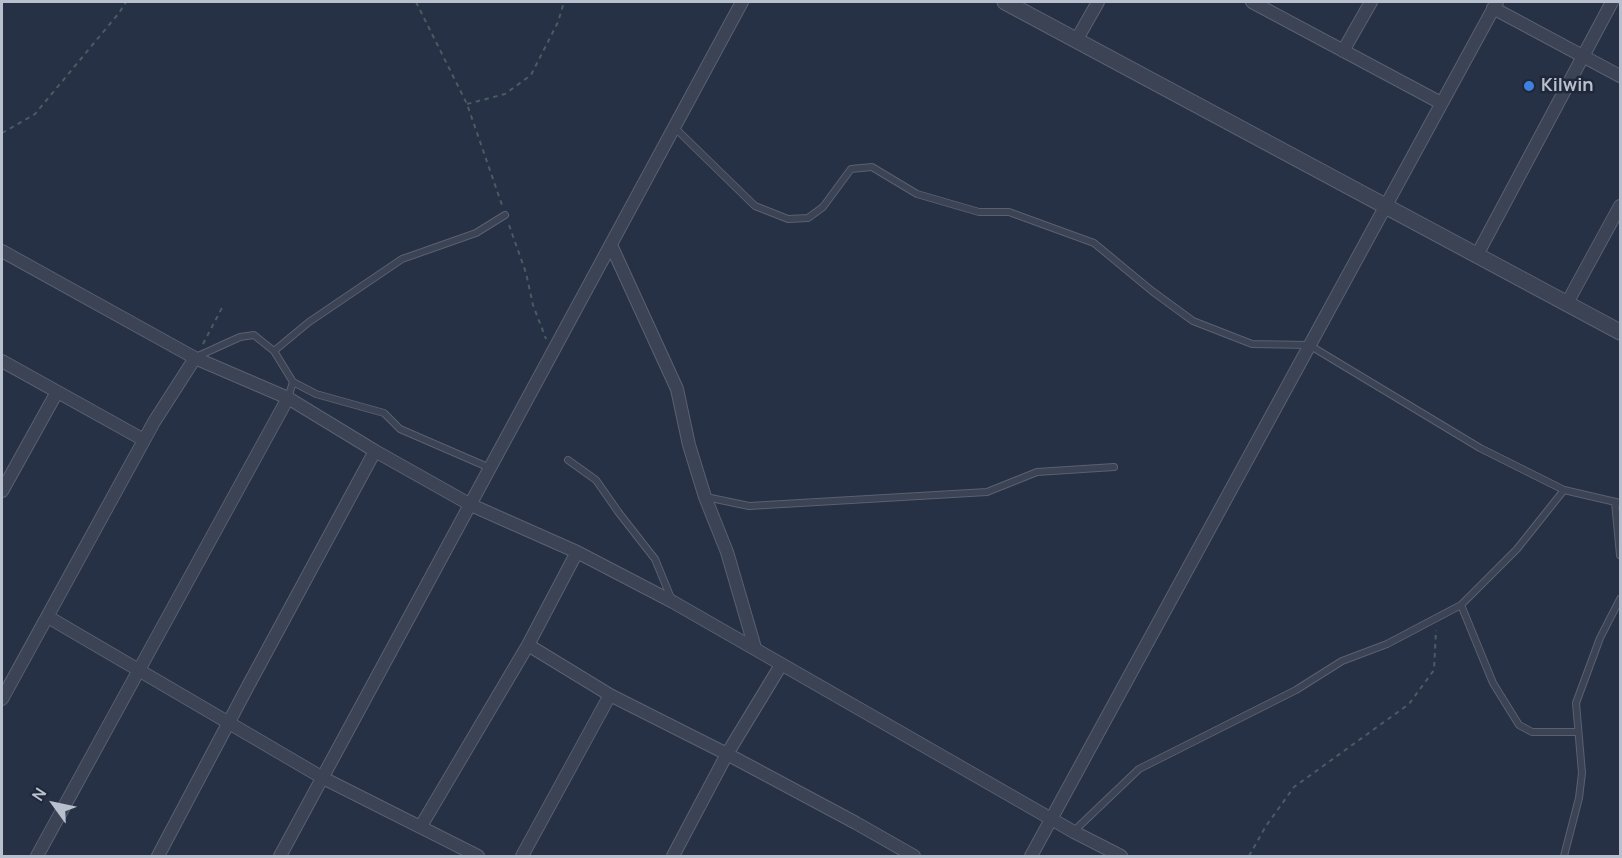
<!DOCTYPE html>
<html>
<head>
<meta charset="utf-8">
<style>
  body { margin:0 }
  #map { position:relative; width:1622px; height:858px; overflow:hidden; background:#263145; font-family:Manrope,sans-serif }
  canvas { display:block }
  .frame { position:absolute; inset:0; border:3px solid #b8bfcd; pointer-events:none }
  .north { position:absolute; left:24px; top:774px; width:60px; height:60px; -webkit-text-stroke:4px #1f283a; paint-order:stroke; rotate:303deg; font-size:16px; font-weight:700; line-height:24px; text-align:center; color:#b8bfcd }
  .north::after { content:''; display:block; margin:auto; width:21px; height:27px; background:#b8bfcd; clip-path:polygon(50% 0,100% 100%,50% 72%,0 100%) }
</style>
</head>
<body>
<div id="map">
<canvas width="1622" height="858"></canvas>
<div class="frame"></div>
<div class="north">N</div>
</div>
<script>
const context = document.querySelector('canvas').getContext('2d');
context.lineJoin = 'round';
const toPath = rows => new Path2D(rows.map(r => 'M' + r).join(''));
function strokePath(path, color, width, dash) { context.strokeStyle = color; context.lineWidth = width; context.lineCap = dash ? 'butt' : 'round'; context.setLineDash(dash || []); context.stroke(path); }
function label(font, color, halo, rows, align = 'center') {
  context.font = font + ' Manrope,sans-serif'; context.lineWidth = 5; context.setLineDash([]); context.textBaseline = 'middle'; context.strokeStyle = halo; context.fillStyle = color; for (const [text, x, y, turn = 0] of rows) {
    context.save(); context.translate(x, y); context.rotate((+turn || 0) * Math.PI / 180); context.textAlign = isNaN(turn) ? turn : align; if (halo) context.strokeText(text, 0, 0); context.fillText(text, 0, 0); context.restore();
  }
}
const path = toPath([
  [416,2,467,104,502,205],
  [467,104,505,94,531,75,558,22,564,2],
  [2,133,35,114,119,13,126,2],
  [509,225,526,273,533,305,546,339],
  [203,344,224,304],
  [1249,856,1266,826,1294,787,1409,704,1434,670,1436,630]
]);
const service = toPath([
  [675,128,755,206,788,219,808,218,823,207,851,169,872,167,917,194,979,212,1009,212,1094,243,1152,291,1193,321,1252,344,1309,345,1480,448,1564,490],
  [274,351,309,322,402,259,476,233,505,215],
  [196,357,240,337,254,335,274,351,293,382,288,398],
  [293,382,316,394,384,413,400,429,490,468],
  [568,460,596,480,619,513,655,559,671,598],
  [706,497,749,506,987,492,1037,472,1114,467],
  [1615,502,1620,555],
  [1461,605,1493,683,1519,725,1532,732,1577,732],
  [1074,831,1139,769,1296,690,1342,661,1387,644,1461,605,1517,549,1564,490,1620,503],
  [1564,856,1579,798,1582,773,1576,703,1600,638,1620,599]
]);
const minor = toPath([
  [1252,2,1441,103],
  [1493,8,1620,76],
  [1077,39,1098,2],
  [1343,51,1371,2],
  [611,245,677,389,689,445,705,497,727,552,755,648],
  [2,251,195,358,288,398,375,451,471,505,577,552,673,602,1074,832,1121,856],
  [1477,255,1612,2],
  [1567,303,1620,206],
  [2,361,144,440],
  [2,491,57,392],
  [48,617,323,778,478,856],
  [528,645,610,695,727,754,856,823,914,856],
  [2,699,154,422,195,358],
  [421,826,528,645,577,552],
  [37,856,288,398],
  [158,856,248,686,375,451],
  [280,856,742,2],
  [522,856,610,695],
  [673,856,727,754,781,665],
  [1031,856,1497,2]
]);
const tertiary = toPath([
  [1005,2,1620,332]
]);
const markers = [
  [1529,86,6,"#3f7fe0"]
];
const poiNames = [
  ["Kilwin",1541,86]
];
strokePath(service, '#596171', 8);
strokePath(minor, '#596171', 14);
strokePath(tertiary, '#596171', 17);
strokePath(path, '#475d61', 2, [4.5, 4.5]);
strokePath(service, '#3b4354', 6);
strokePath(minor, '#3b4354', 12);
strokePath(tertiary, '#3b4354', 15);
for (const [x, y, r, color] of markers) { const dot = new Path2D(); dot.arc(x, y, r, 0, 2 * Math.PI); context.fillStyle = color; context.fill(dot); strokePath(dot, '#1f283a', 2); }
label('bold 18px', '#b8bfcd', '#1f283a', poiNames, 'left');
</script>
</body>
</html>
